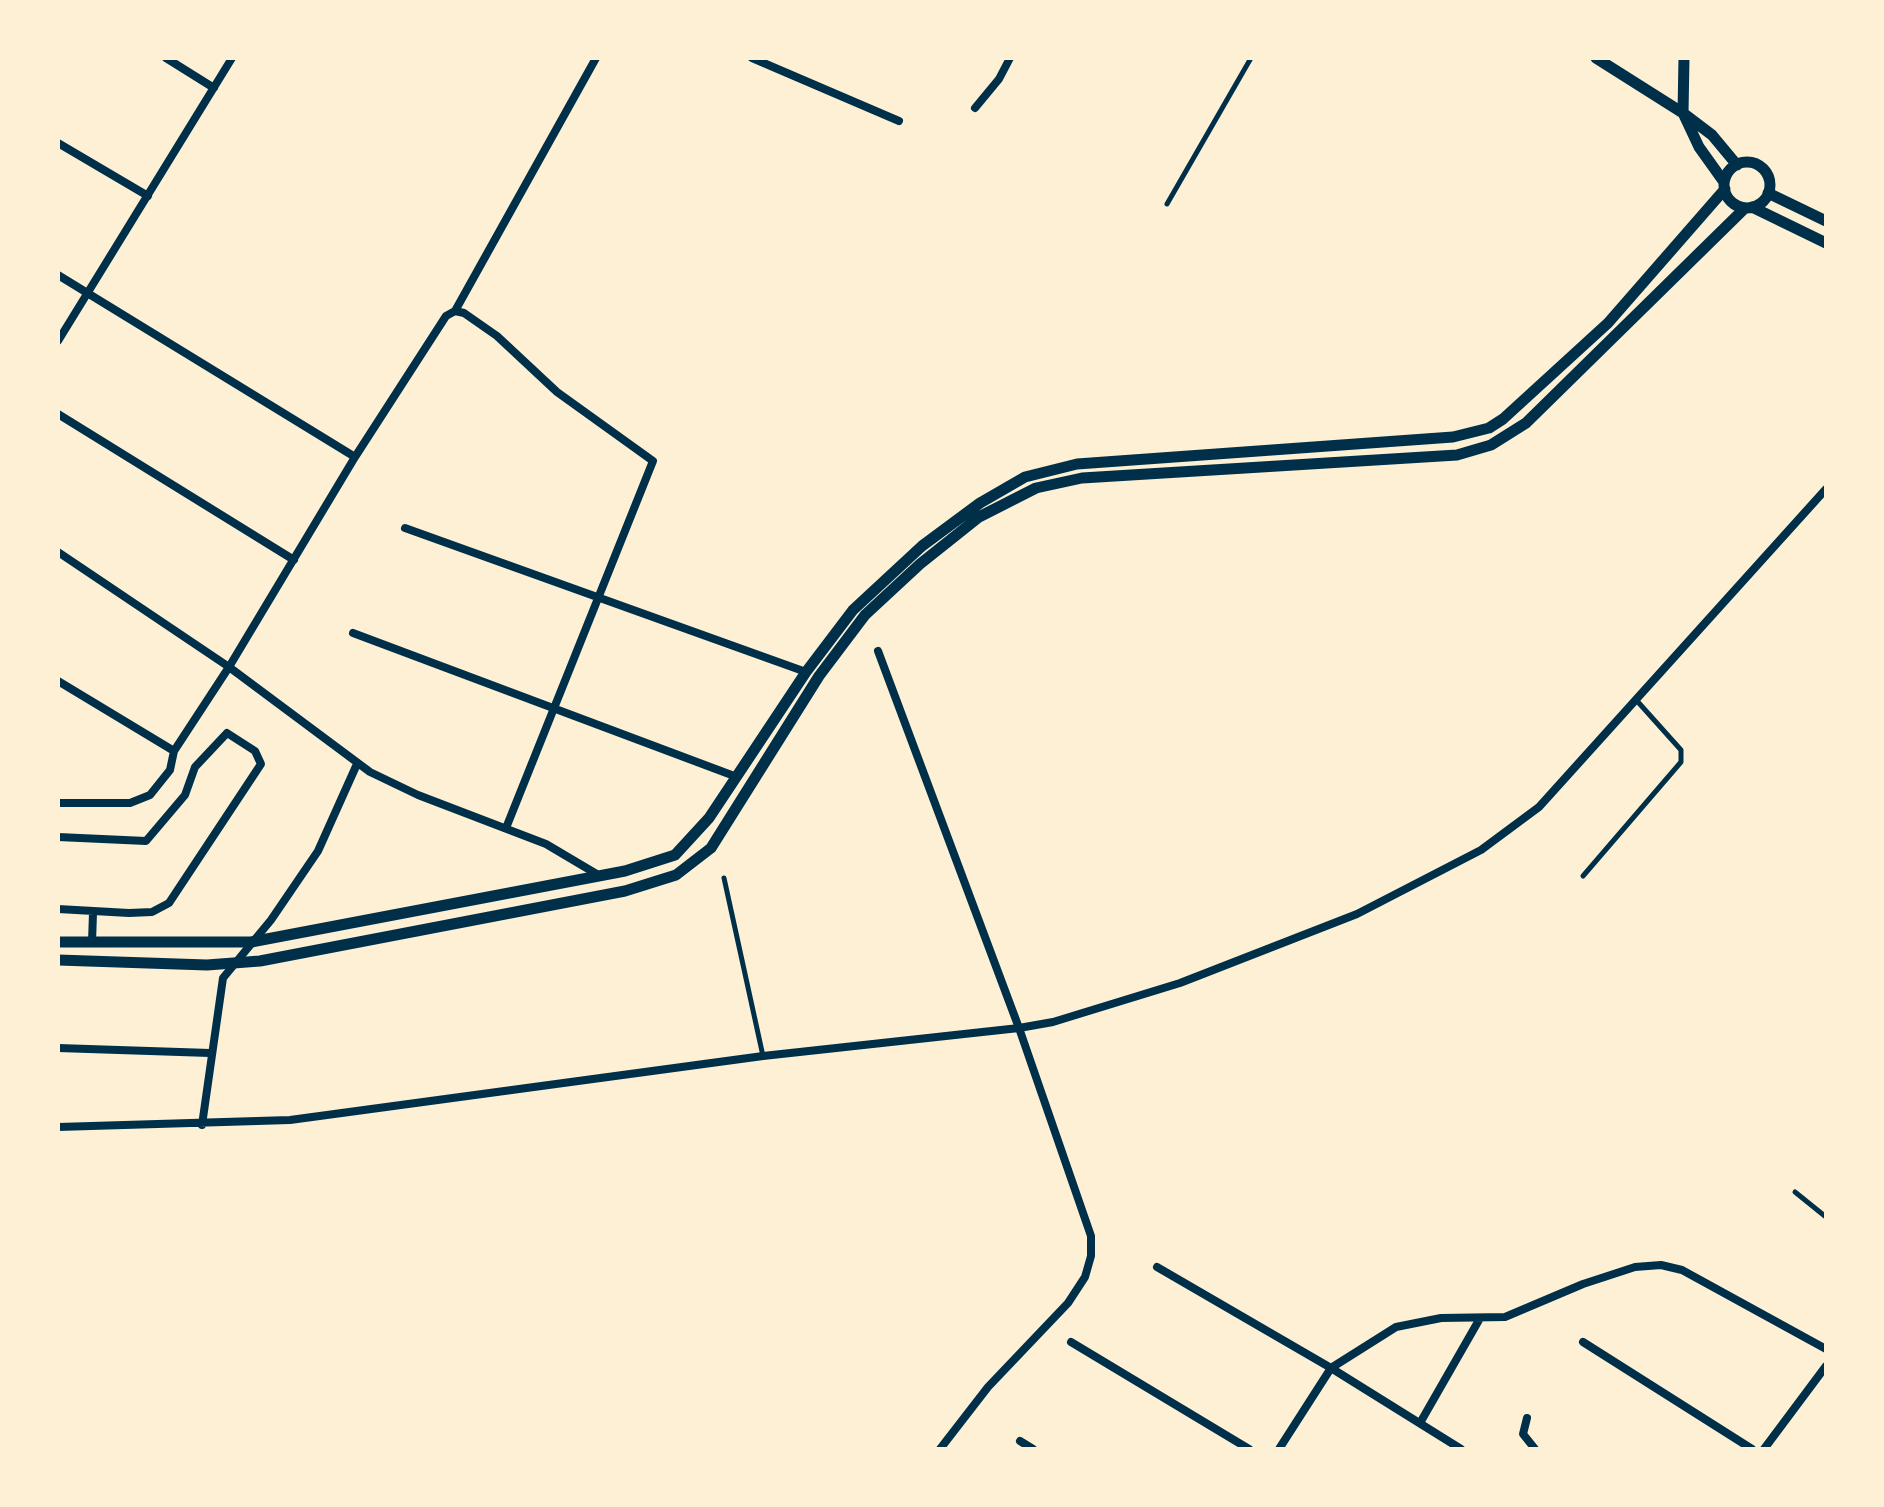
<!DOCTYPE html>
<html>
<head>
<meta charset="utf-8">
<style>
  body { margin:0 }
  #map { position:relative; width:1884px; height:1507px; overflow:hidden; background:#fdf0d5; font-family:Arial,sans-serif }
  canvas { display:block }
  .frame { position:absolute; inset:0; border:60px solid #fdf0d5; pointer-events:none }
</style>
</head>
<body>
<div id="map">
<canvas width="1884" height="1507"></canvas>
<div class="frame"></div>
</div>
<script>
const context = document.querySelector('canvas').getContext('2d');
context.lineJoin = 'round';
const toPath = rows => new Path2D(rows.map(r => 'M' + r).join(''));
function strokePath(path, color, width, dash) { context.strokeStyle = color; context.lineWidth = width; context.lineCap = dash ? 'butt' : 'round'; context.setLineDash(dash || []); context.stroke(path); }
const service = toPath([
  [1167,204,1251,58],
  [1583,876,1681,762,1681,750,1638,702],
  [724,878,763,1056],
  [1795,1192,1826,1217]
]);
const minor = toPath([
  [166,58,214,88],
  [752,58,899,121],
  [975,108,999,79,1010,58],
  [58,143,148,196],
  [58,275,355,457],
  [455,311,596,58],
  [58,341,232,58],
  [58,414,294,560],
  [405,528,806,672],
  [58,552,229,667,370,772,418,795,546,844,600,876],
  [353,633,737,777],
  [878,651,1019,1028,1091,1236,1091,1256,1085,1277,1068,1303,988,1387,940,1449],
  [58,681,174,751],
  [58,803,130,803,150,795,170,770,174,751,229,667,355,457,446,316,455,311,464,313,497,336,557,392,653,461,506,828],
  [58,837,146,841,185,795,195,767,227,733,255,751,261,764,169,903,152,912,129,913,58,909],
  [92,942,93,913],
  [58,1048,210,1053],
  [202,1125,223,978,271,920,318,851,357,764],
  [58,1127,290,1120,763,1056,1019,1028,1053,1022,1180,983,1357,914,1481,850,1539,807,1826,489],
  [1157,1267,1331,1368,1461,1449],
  [1071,1342,1249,1449],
  [1583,1342,1752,1449],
  [1527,1418,1523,1434,1535,1449],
  [1420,1423,1479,1320],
  [1020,1441,1033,1449],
  [1279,1449,1331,1368,1396,1327,1441,1318,1505,1317,1583,1284,1635,1267,1661,1265,1682,1270,1826,1349],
  [1764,1449,1826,1366]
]);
const tertiary = toPath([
  [1596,58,1683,113,1712,135,1737,165],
  [1684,58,1683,113,1699,147,1724,182],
  '1724 185a23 23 0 1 1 46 0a23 23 0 1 1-46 0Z',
  [1768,193,1826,221],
  [1752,207,1826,243],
  [58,942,251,942,625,871,675,855,709,818,806,672,853,610,922,546,980,503,1025,477,1077,464,1453,437,1489,428,1503,419,1608,323,1725,189],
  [58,960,207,965,260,961,625,891,676,875,711,848,819,676,865,615,920,564,979,517,1036,488,1082,478,1457,455,1491,445,1526,423,1745,208]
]);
strokePath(service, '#003049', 5);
strokePath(minor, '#003049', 8);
strokePath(tertiary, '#003049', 11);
</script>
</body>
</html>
